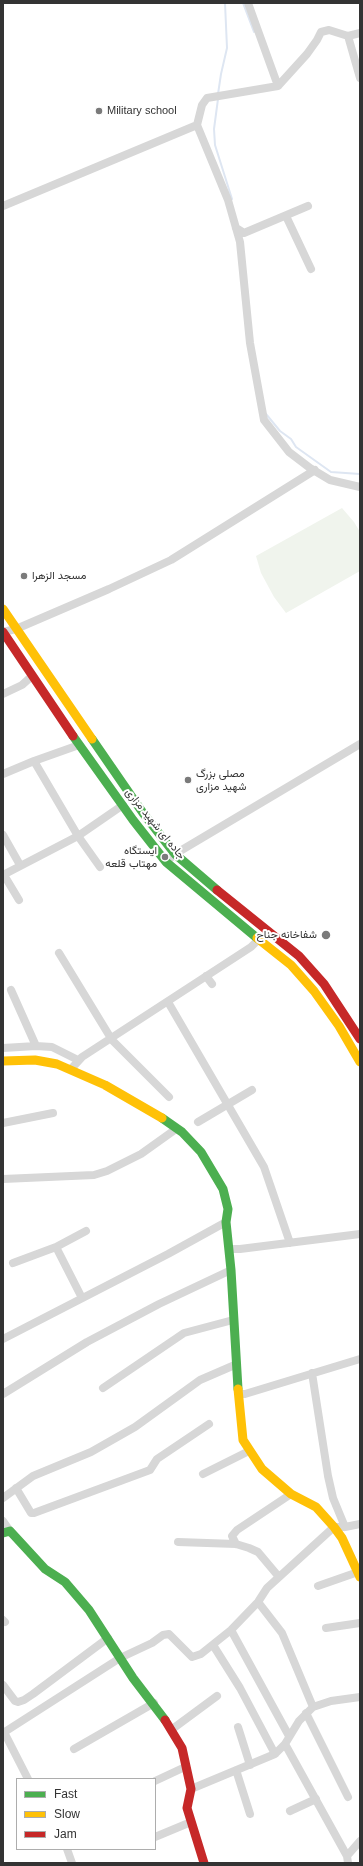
<!DOCTYPE html>
<html>
<head>
<meta charset="utf-8">
<style>
  body { margin:0 }
  #map { position:relative; width:363px; height:1866px; overflow:hidden; background:#fff; font-family:Helvetica,sans-serif }
  canvas { display:block }
  .frame { position:absolute; inset:0; border:4px solid #333; pointer-events:none }
  .legend { position:absolute; left:16px; top:1778px; width:140px; height:72px; box-sizing:border-box; background:#fff; border:1px solid #adadad; margin:0; padding:5px 7px; list-style:none; font-size:12px; color:#333 }
  .legend li { display:flex; align-items:center; gap:8px; height:20px }
  .legend b { width:20px; border:1px solid #adadad }
</style>
</head>
<body>
<div id="map">
<canvas width="363" height="1866"></canvas>
<div class="frame"></div>
<ul class="legend">
<li><b style="height:5px;background:#4caf50"></b>Fast</li>
<li><b style="height:5px;background:#ffc107"></b>Slow</li>
<li><b style="height:5px;background:#c62828"></b>Jam</li>
</ul>
</div>
<script>
const context = document.querySelector('canvas').getContext('2d');
context.lineJoin = 'round';
function fill(path, color) { context.fillStyle = color; context.fill(path, 'evenodd'); }
const toPath = rows => new Path2D(rows.map(r => 'M' + r).join(''));
function strokePath(path, color, width, dash) { context.strokeStyle = color; context.lineWidth = width; context.lineCap = dash ? 'butt' : 'round'; context.setLineDash(dash || []); context.stroke(path); }
function label(font, color, halo, rows, align = 'center') {
  context.font = font + ' Helvetica,Vazirmatn,sans-serif'; context.lineWidth = 4; context.setLineDash([]); context.textBaseline = 'middle'; context.strokeStyle = halo; context.fillStyle = color; for (const [text, x, y, turn = 0] of rows) {
    context.save(); context.translate(x, y); context.rotate((+turn || 0) * Math.PI / 180); context.textAlign = isNaN(turn) ? turn : align; if (halo) context.strokeText(text, 0, 0); context.fillText(text, 0, 0); context.restore();
  }
}
const green = toPath([
  [342,508,354,522,360,532,360,571,286,613,274,597,261,573,256,556]
]);
const stream = toPath([
  [243,3,254,32],
  [218,94,221,74,227,48,225,3],
  [218,99,214,129,215,145,232,199],
  [266,414,280,431,291,439,296,447,331,472,360,474]
]);
const street = toPath([
  [248,3,278,86],
  [348,36,360,78],
  [197,125,228,200,240,242,250,343,264,420,289,452,310,468,330,480,360,487],
  [3,206,197,125,202,105,207,98,278,86,307,54,317,40,321,32,329,30,348,36,360,33],
  [286,216,311,269],
  [236,228,244,233,308,206],
  [3,632,16,629,109,589,171,560,315,470],
  [3,694,22,685,32,676],
  [34,761,78,836,100,867],
  [3,774,34,761,79,745],
  [3,835,20,865],
  [166,862,175,854,360,744],
  [3,875,78,836,123,805],
  [4,875,19,900],
  [59,953,112,1040,169,1097],
  [206,976,212,984],
  [11,990,36,1046],
  [168,1002,264,1167,290,1243],
  [3,1048,36,1046,52,1047,78,1060],
  [72,1068,82,1057,251,947,258,940],
  [198,1122,252,1090],
  [3,1123,53,1113],
  [3,1179,94,1175,107,1171,141,1154,176,1129],
  [56,1247,82,1298],
  [230,1249,240,1249,360,1234],
  [13,1263,56,1247,86,1231],
  [3,1339,168,1254,226,1222],
  [312,1373,328,1476,333,1498,345,1527],
  [103,1388,184,1333,233,1320],
  [3,1394,87,1342,159,1304,231,1270],
  [239,1394,245,1394,360,1359],
  [203,1474,249,1451],
  [16,1488,31,1513,34,1513,150,1470,157,1459,209,1424],
  [3,1498,33,1476,91,1452,135,1427,200,1380,237,1364],
  [3,1521,10,1531],
  [178,1542,236,1544,249,1548,258,1552,279,1577],
  [236,1544,232,1536,237,1530,291,1494],
  [318,1586,358,1572],
  [258,1602,282,1633,313,1707],
  [3,1620,5,1622],
  [326,1628,360,1623],
  [231,1630,289,1736],
  [213,1645,240,1688,275,1754],
  [3,1685,15,1701,18,1702,24,1700,33,1694,108,1638],
  [306,1713,348,1797],
  [238,1727,250,1765],
  [171,1730,217,1696],
  [4,1732,28,1779],
  [3,1733,120,1658,152,1643,163,1635,169,1634,192,1657,201,1654,231,1630,258,1602,267,1588,334,1527,345,1527,360,1524],
  [285,1744,347,1856,348,1863],
  [74,1749,154,1703],
  [236,1770,250,1814],
  [155,1781,185,1767],
  [191,1789,275,1754,285,1744,299,1721,313,1707,331,1701,360,1697],
  [290,1811,316,1799],
  [155,1837,191,1822],
  [67,1849,72,1863],
  [347,1856,360,1841]
]);
const fast = toPath([
  [73,736,133,820,166,862,257,938],
  [92,739,143,813,175,854,217,890],
  [162,1118,182,1132,201,1152,223,1189,228,1209,226,1222,231,1270,238,1389],
  [3,1533,10,1531,45,1569,65,1582,89,1610,133,1678,165,1720]
]);
const slow = toPath([
  [3,609,92,739],
  [257,938,291,965,314,991,339,1026,360,1062],
  [3,1061,35,1060,57,1064,105,1085,162,1118],
  [238,1389,243,1440,262,1469,291,1494,316,1507,334,1527,342,1538,360,1577]
]);
const jam = toPath([
  [3,632,73,736],
  [217,890,299,956,324,984,360,1039],
  [165,1720,182,1748,191,1789,187,1808,204,1863]
]);
const markers = [
  [99,111,4,"#7a7a7a"],
  [24,576,4,"#7a7a7a"],
  [188,780,4,"#7a7a7a"],
  [165,857,4,"#7a7a7a"],
  [326,935,5,"#7a7a7a"]
];
const poiNames = [
  ["Military school",107,111],
  ["مسجد الزهرا",32,576],
  ["مصلی بزرگ",196,774],
  ["شهید مزاری",196,787],
  ["ایستگاه",157,851,"right"],
  ["مهتاب قلعه",157,864,"right"],
  ["شفاخانه جناح",317,935,"right"]
];
const streetNames = [
  ["جاده ای شهید مزاری",155,824,51]
];
fill(green, '#f0f4ed');
strokePath(stream, '#dee6f2', 2);
strokePath(street, '#d7d7d7', 8);
strokePath(fast, '#4caf50', 9);
strokePath(slow, '#ffc107', 9);
strokePath(jam, '#c62828', 9);
for (const [x, y, r, color] of markers) { const dot = new Path2D(); dot.arc(x, y, r, 0, 2 * Math.PI); context.fillStyle = color; context.fill(dot); strokePath(dot, '#fff', 1.5); }
label('11px', '#333', '#fff', poiNames, 'left');
label('11px', '#333', '#fff', streetNames);
</script>
</body>
</html>
